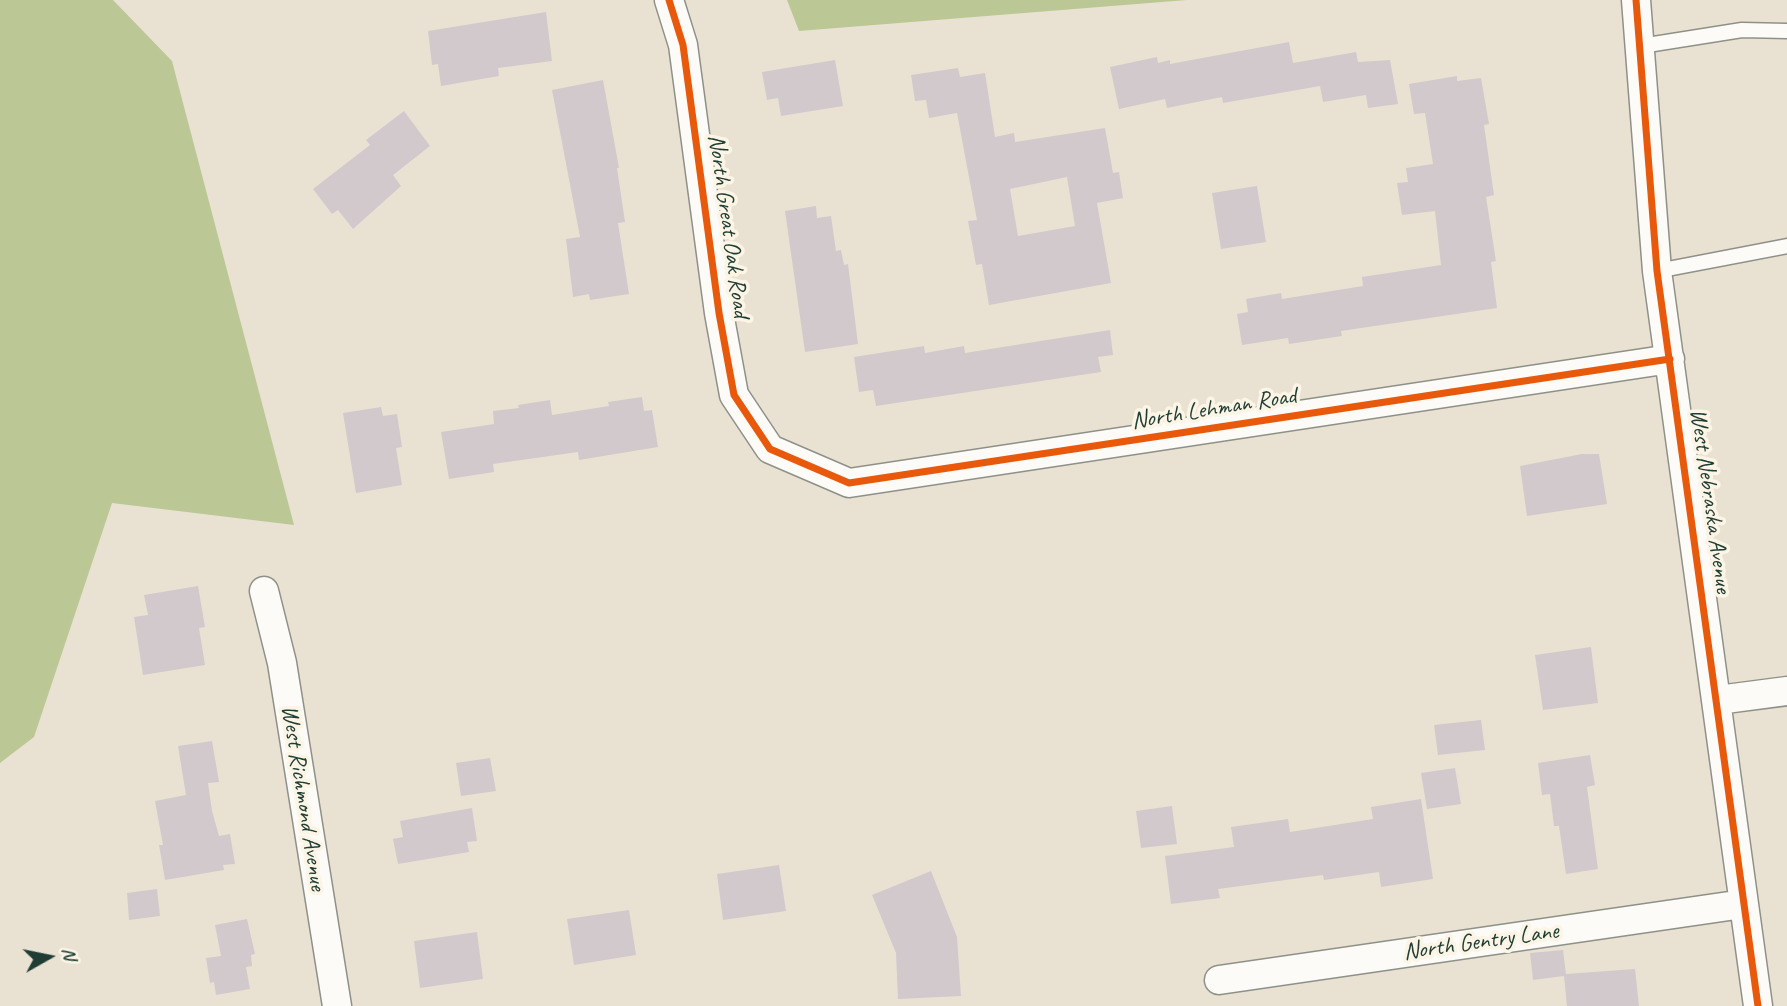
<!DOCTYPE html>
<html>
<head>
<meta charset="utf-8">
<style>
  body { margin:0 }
  #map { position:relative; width:1787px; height:1006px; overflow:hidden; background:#e9e2d3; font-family:Caveat,sans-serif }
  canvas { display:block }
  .north { position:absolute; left:14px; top:922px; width:70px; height:70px; -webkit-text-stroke:5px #fcf5e5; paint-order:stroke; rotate:81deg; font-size:19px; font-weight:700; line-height:28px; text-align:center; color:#1f3d34 }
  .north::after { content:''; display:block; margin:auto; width:24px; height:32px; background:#1f3d34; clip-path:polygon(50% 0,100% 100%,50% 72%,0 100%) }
</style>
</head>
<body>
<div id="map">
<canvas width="1787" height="1006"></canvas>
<div class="north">N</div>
</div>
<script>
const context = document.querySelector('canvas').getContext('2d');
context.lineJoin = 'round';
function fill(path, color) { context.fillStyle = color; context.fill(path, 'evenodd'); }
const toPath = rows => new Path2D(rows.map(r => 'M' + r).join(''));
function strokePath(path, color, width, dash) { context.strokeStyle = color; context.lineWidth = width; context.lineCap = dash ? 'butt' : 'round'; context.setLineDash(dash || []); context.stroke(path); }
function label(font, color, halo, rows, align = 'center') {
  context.font = font + ' Caveat,sans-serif'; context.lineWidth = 7; context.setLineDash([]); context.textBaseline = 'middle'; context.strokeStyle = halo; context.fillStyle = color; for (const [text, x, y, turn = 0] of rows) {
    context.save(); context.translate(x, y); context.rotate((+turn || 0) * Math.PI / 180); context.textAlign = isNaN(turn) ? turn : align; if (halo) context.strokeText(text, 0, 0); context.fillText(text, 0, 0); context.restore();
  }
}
const forest = toPath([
  [0,0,113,0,172,61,294,525,112,503,34,737,0,763],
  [787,0,1187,0,799,31]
]);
const building = toPath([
  [546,12,552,61,498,68,499,76,441,86,438,64,432,65,428,31],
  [1289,42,1293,63,1356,52,1358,62,1390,60,1398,104,1368,108,1366,95,1323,102,1320,86,1223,103,1222,97,1167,108,1165,99,1119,109,1110,67,1157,57,1158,63,1170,60,1170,64],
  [835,60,843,106,781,116,778,98,767,100,762,72],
  [958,68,960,77,985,73,995,137,1014,133,1015,142,1105,128,1113,173,1119,172,1123,198,1097,203,1111,283,989,305,982,264,976,265,968,221,977,220,957,113,929,118,926,100,915,101,911,75],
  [1067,177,1075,226,1018,236,1010,189],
  [1457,76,1457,81,1481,78,1489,124,1484,125,1494,195,1486,197,1496,261,1491,262,1497,308,1341,331,1342,336,1289,344,1288,338,1242,345,1237,314,1248,312,1246,299,1281,293,1282,299,1363,286,1362,277,1441,265,1435,211,1402,215,1397,183,1408,182,1406,168,1433,164,1425,113,1414,114,1409,84],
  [603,80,619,168,617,168,625,222,618,223,629,294,590,300,589,294,573,297,566,239,580,237,552,90],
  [404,111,430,146,393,175,401,186,353,229,338,210,332,214,313,189,370,145,366,140],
  [1257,186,1266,242,1221,249,1212,193],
  [816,206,817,218,831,216,836,251,841,250,844,265,848,264,858,344,805,352,785,211],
  [1110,330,1113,355,1098,357,1101,372,876,406,873,390,859,392,854,357,924,346,925,353,964,346,965,353],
  [642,397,644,411,652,410,658,447,579,460,578,452,493,464,494,472,449,479,441,432,494,424,493,411,519,408,518,405,550,400,552,415,609,406,608,402],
  [381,407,383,416,397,414,402,447,396,448,402,485,356,493,343,413],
  [1582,454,1599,454,1607,504,1527,516,1520,466],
  [198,586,205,627,199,628,205,665,143,675,134,617,148,615,144,595],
  [1591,647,1598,703,1543,710,1535,655],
  [1481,720,1485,750,1438,755,1434,725],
  [212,741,219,782,208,783,212,811,219,836,230,834,235,864,223,865,224,870,165,880,159,845,163,845,155,801,186,795,178,746],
  [1590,755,1595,785,1587,787,1598,869,1566,874,1559,826,1554,826,1550,794,1542,795,1538,763],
  [490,758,496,791,461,796,456,763],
  [1455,768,1461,804,1427,809,1421,773],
  [1421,799,1433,879,1381,887,1379,872,1324,880,1323,875,1218,889,1220,898,1171,904,1165,856,1234,847,1231,827,1288,819,1290,832,1373,819,1371,807],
  [1172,806,1177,844,1141,848,1136,811],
  [472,808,477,841,467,842,469,852,398,864,393,839,403,837,400,821],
  [779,865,786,911,723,920,717,874],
  [931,871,957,937,961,996,898,999,896,953,872,895],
  [157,889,160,916,129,920,127,893],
  [629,910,636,955,574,965,567,919],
  [247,919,255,954,251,955,252,966,246,967,250,989,216,995,214,982,210,983,206,958,221,956,215,925],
  [477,932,483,979,420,988,414,941],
  [1563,950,1566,974,1635,969,1639,1006,1567,1006,1564,976,1533,980,1530,953]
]);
const lane = toPath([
  [1641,46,1742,30,1787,31],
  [1657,271,1787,246]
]);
const street = toPath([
  [669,0,683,45,719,313,734,395,770,449,849,483,1670,359],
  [1636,0,1657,271,1758,1006],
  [264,591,282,663,337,1006],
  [1718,700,1787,691],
  [1219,980,1743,904]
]);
const cycleway = toPath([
  [669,0,683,45,719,313,734,395,770,449,849,483,1670,359],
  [1636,0,1657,271,1758,1006]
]);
const streetNames = [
  ["North Great Oak Road",728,226,82],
  ["North Lehman Road",1214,409,-9],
  ["West Nebraska Avenue",1710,501,82],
  ["West Richmond Avenue",303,798,81],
  ["North Gentry Lane",1481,942,-8]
];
fill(forest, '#bbc896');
fill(building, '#d2c9cc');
strokePath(lane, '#8f9188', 17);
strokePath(street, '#8f9188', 31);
strokePath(lane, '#fcfbf8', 14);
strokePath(street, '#fcfbf8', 28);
strokePath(cycleway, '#e8590c', 7);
label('24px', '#1f3d34', '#fcf5e5', streetNames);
</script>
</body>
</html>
